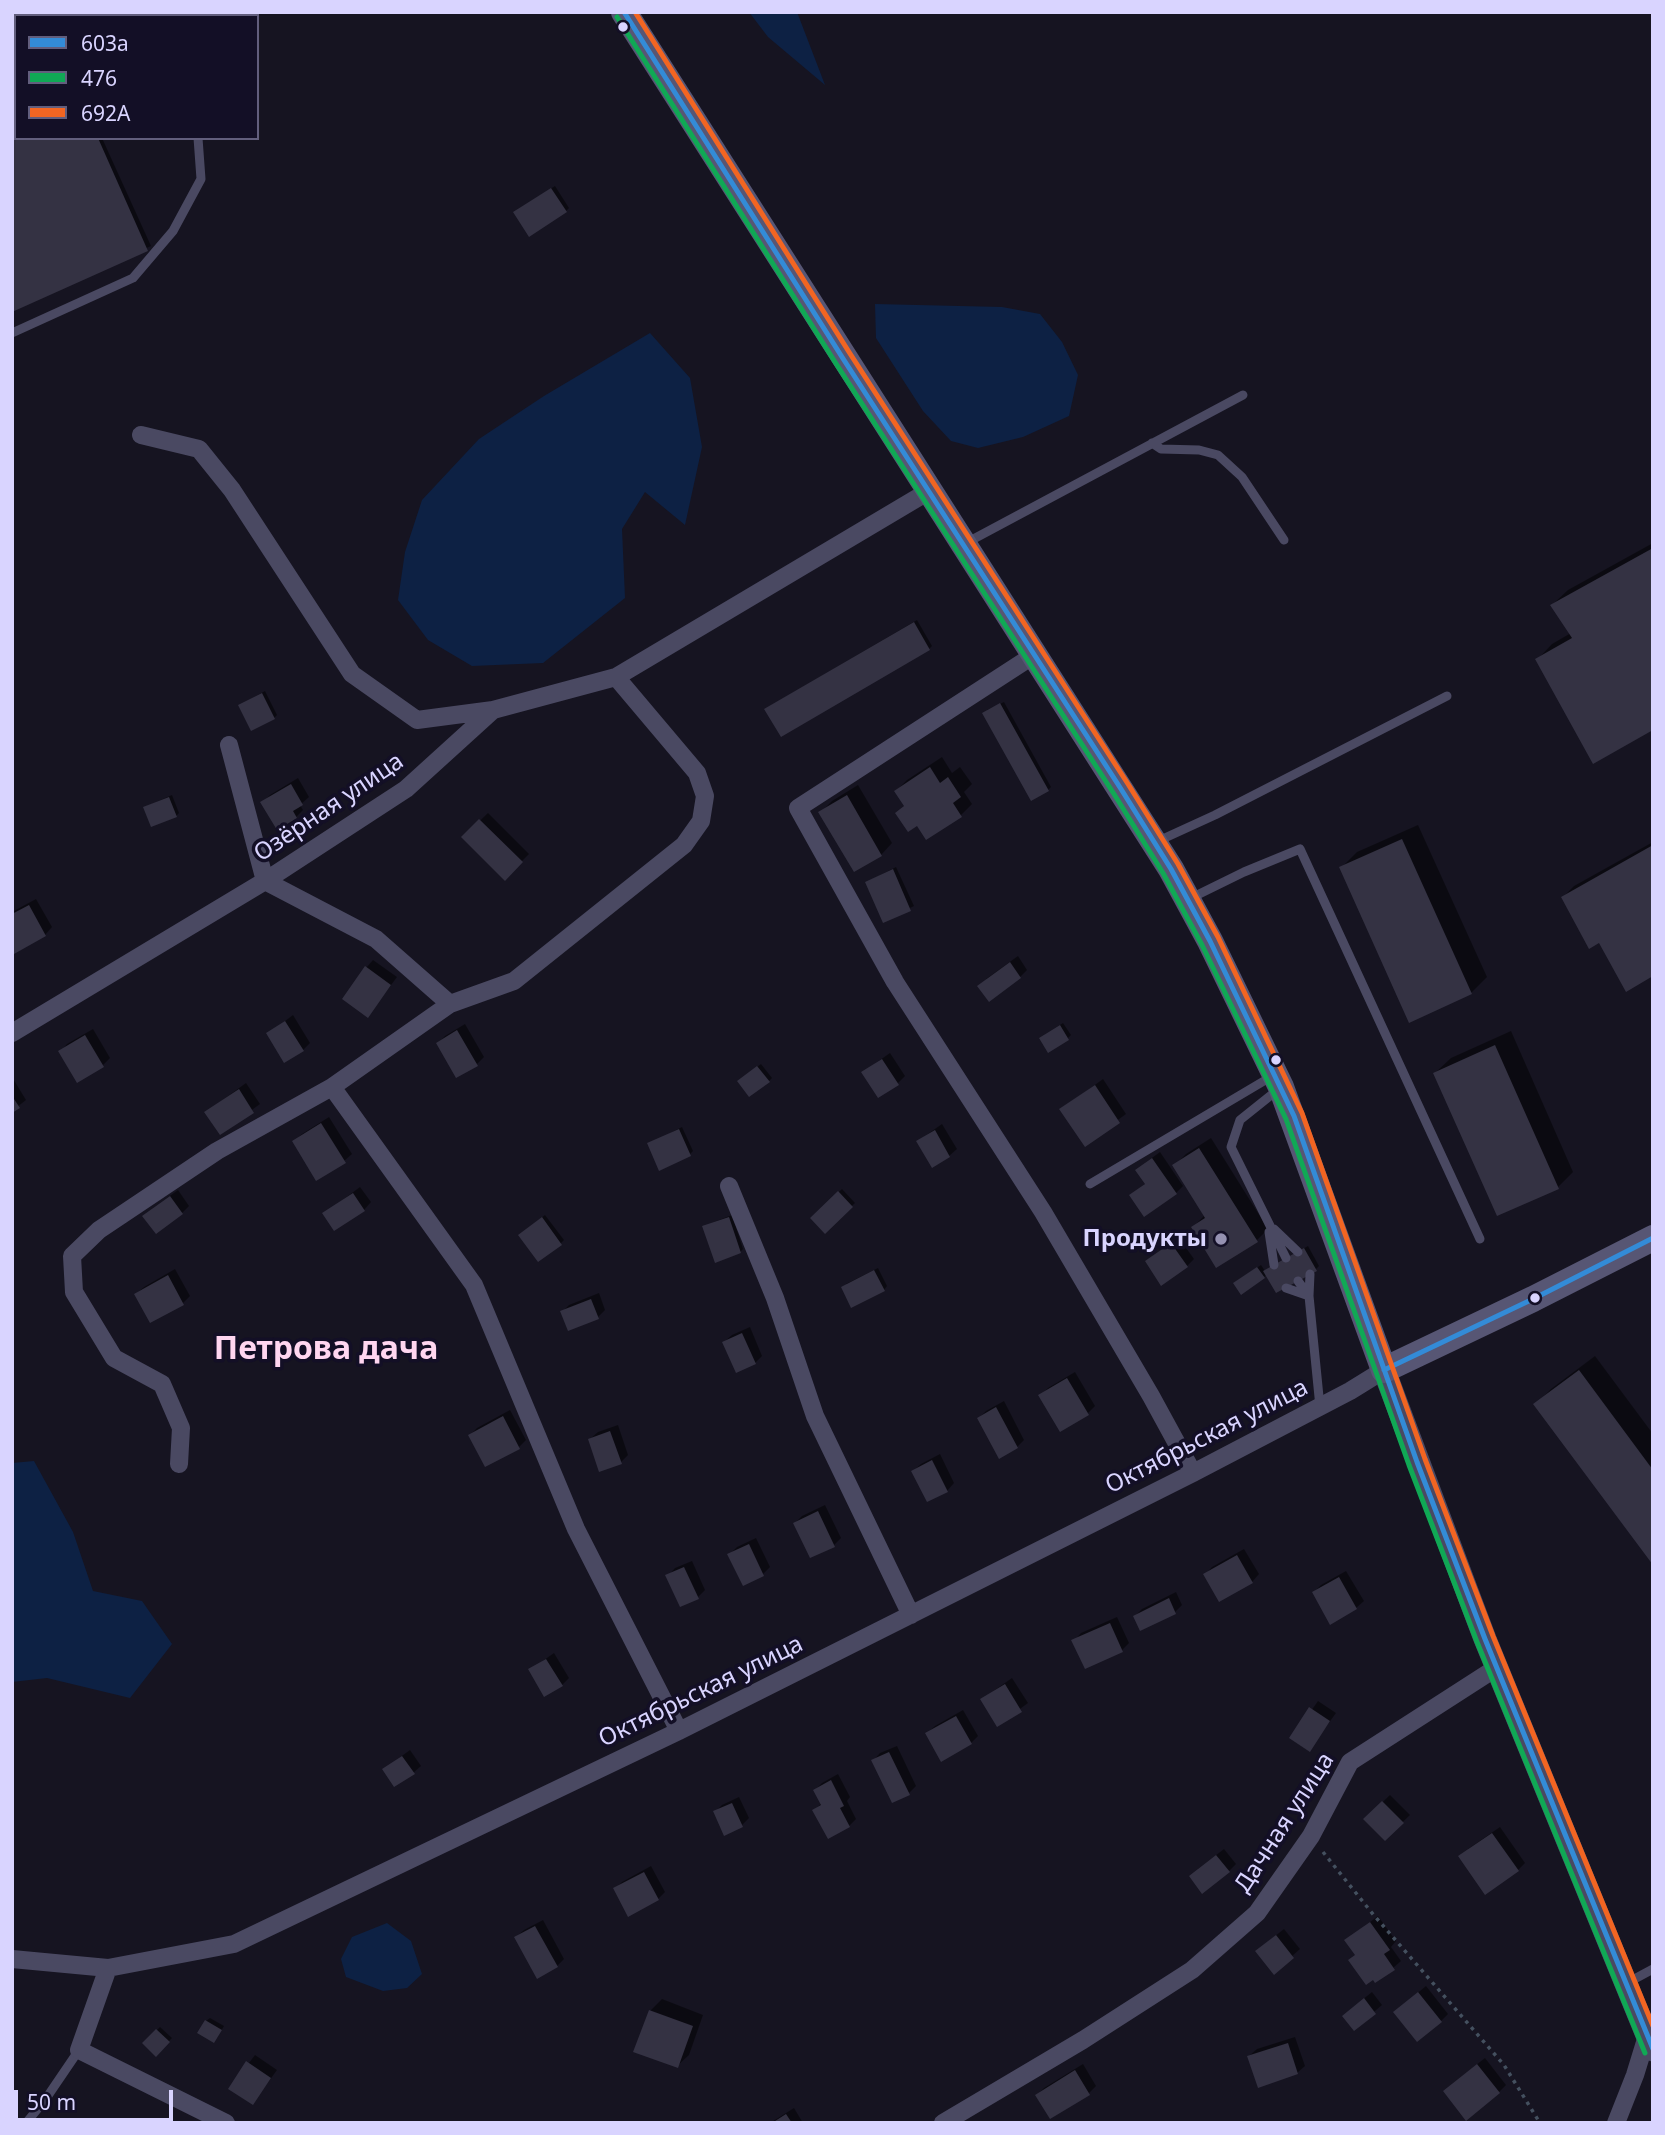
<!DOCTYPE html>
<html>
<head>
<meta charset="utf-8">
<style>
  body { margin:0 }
  #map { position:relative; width:1665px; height:2135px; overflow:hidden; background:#161421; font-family:"Noto Sans",sans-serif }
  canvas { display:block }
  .frame { position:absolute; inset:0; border:14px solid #d9d4ff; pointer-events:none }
  .legend { position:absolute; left:14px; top:14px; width:245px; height:126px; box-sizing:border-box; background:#130f26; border:2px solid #625e7d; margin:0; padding:9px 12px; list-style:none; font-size:21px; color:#d9d4ff }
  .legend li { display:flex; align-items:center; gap:14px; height:35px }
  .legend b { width:35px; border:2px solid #625e7d }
  .scale { position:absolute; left:14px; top:2090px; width:159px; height:32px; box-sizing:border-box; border:4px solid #d9d4ff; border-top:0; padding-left:9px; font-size:21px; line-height:24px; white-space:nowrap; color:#d9d4ff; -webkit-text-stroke:5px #130f26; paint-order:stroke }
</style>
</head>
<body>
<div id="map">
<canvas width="1665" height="2135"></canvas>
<div class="frame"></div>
<ul class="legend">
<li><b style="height:9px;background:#338bd7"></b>603а</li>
<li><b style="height:9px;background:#10a855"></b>476</li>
<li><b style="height:9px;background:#f26522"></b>692А</li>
</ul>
<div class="scale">50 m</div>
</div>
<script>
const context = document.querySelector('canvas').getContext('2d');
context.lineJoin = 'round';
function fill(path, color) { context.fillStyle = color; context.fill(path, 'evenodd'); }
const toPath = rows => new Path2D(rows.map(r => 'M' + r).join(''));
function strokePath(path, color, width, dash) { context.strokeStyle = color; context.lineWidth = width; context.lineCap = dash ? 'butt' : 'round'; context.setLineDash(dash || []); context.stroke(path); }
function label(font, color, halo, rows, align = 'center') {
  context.font = font + ' "Noto Sans",sans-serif'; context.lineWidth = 7; context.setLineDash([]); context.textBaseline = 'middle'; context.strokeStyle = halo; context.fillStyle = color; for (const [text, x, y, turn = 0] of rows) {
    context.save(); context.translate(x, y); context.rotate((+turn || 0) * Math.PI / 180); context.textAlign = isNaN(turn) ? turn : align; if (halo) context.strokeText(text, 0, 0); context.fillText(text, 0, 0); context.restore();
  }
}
const water = toPath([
  [749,12,797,12,825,85,768,37],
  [875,304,1002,307,1040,314,1062,342,1078,375,1069,416,1023,437,978,448,951,441,923,411,876,338],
  [650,333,690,378,702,447,685,525,645,492,622,529,625,598,543,663,472,666,428,640,398,600,405,552,422,500,479,439,544,396],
  [34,1461,73,1532,93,1591,142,1601,172,1644,130,1698,47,1678,12,1682,12,1463],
  [387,1923,411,1941,422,1974,407,1988,383,1991,346,1977,341,1959,352,1937]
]);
const shadow = toPath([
  [22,12,45,12,46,16,16,16,16,138,102,138,151,246,12,310,12,17],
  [555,186,569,208,566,211,518,209],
  [1653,543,1653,728,1537,660,1552,644,1571,633,1552,605,1568,590],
  [917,620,932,646,929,649,770,706],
  [265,691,277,715,274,718,240,705],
  [1004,702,1051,787,1048,790,987,710],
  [942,757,952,773,960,767,972,784,964,792,972,804,961,815,927,838,917,824,897,813,905,805,896,791,907,780],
  [298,778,309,797,300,805,303,810,296,817,263,802,270,795],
  [858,785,892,843,881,855,821,812,832,801],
  [172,795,179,813,176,816,145,807],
  [488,813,529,854,505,878,463,837],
  [1418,825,1487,977,1471,993,1341,868,1357,852],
  [1653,842,1653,974,1599,941,1563,897,1574,886],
  [896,867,914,906,884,921,867,882],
  [36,899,52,927,45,935,15,951,12,947,12,912],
  [1018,956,1027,970,1020,977,986,979],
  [373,960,397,977,368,1016,366,968],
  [293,1015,310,1043,303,1050,268,1034],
  [1063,1023,1071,1035,1068,1038,1044,1035],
  [465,1024,484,1057,477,1064,438,1043,445,1036],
  [93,1029,110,1058,103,1065,60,1052,67,1044],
  [1511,1031,1573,1172,1558,1187,1435,1073,1451,1058],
  [890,1053,905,1076,898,1083,863,1072],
  [761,1064,772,1078,769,1081,742,1078],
  [12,1077,26,1100,12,1111],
  [1103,1079,1126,1114,1085,1144,1062,1109],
  [246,1083,260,1104,220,1133,206,1112],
  [329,1117,352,1154,344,1161,294,1141,302,1134],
  [942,1124,957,1149,949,1156,918,1141],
  [682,1127,693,1151,690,1154,649,1144],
  [1211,1138,1268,1229,1257,1240,1193,1227,1204,1216,1175,1165,1186,1154],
  [1160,1152,1183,1186,1176,1193,1131,1196,1146,1183,1145,1163],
  [360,1187,371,1202,364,1210,325,1213],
  [842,1189,855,1203,825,1231,812,1218],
  [178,1190,189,1206,182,1213,152,1209],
  [545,1215,564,1240,561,1243,523,1232],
  [732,1215,743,1249,740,1252,704,1226],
  [1179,1238,1194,1259,1187,1266,1147,1262],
  [1308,1246,1319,1266,1316,1269,1267,1274,1264,1277,1238,1280,1261,1265,1265,1271],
  [878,1268,887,1286,884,1290,846,1284],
  [175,1269,190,1296,183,1303,136,1294,144,1287],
  [599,1293,605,1310,598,1317,562,1312,569,1305],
  [750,1327,762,1356,755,1363,724,1342,732,1335],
  [1595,1356,1653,1434,1653,1562,1536,1404,1551,1389],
  [1075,1372,1095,1406,1088,1413,1040,1396,1048,1388],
  [1004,1401,1024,1440,1017,1447,979,1418,986,1411],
  [510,1410,526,1440,519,1447,470,1435,477,1428],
  [618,1425,628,1455,621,1462,590,1439,598,1432],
  [940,1454,954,1483,947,1491,913,1471,921,1464],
  [825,1505,841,1538,834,1545,795,1523,802,1516],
  [756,1538,770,1567,763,1574,744,1584,729,1555,737,1547],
  [1244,1549,1259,1574,1252,1582,1205,1575,1212,1567],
  [692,1561,705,1590,698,1597,668,1576,675,1568],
  [1346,1571,1364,1601,1356,1608,1314,1592,1321,1585],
  [1176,1592,1182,1605,1175,1612,1135,1616,1142,1609],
  [1117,1617,1129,1643,1122,1650,1074,1641,1081,1633],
  [554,1653,569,1678,562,1685,530,1670],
  [1012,1678,1028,1703,998,1725,982,1699],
  [1318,1701,1336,1713,1310,1749,1292,1738],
  [963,1710,978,1736,971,1743,927,1733,935,1726],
  [897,1746,916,1786,909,1793,873,1761,880,1753],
  [410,1750,421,1766,413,1773,384,1769],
  [838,1774,850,1797,847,1801,856,1819,849,1826,814,1810,822,1803,815,1790,822,1783],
  [1390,1795,1410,1815,1385,1839,1365,1819],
  [739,1797,749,1818,742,1825,715,1812,722,1805],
  [1500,1827,1525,1863,1518,1870,1468,1849],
  [1224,1849,1236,1864,1229,1871,1198,1869],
  [651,1866,665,1892,658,1899,615,1889,622,1882],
  [1378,1916,1396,1941,1391,1947,1401,1961,1393,1968,1357,1954,1346,1940],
  [543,1920,564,1959,557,1966,516,1937,524,1930],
  [1284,1929,1300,1949,1274,1972,1265,1944],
  [1426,1986,1448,2014,1441,2021,1403,2005],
  [1372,1992,1382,2005,1354,2029,1351,2009],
  [662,1999,703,2015,689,2055,677,2066,650,2011],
  [210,2018,224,2026,217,2038,206,2021],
  [160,2027,172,2038,156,2054,144,2043],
  [1295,2037,1305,2066,1297,2073,1249,2056,1257,2049],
  [255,2055,277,2070,253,2103,230,2088],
  [1485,2058,1506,2085,1499,2092,1452,2084],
  [1083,2064,1096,2086,1089,2093,1037,2095,1044,2088],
  [794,2108,803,2123,770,2123]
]);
const building = toPath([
  [23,12,41,12,42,16,16,16,16,138,98,138,148,251,12,312,12,17],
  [551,188,567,212,529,237,513,212],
  [1653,548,1653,730,1593,764,1535,659,1572,638,1550,605],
  [914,622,930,650,781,737,764,709],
  [262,693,275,719,251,731,238,705],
  [1000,703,1049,791,1031,801,982,713],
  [930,767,940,783,948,777,961,797,953,803,962,817,926,840,917,826,908,832,895,813,904,806,894,791],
  [291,784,303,805,293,811,297,818,277,830,260,802],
  [847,795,882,856,854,872,818,812],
  [169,797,177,817,151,827,143,807],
  [479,819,523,862,505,881,461,837],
  [1402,839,1472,994,1409,1023,1339,867],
  [1653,845,1653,976,1626,992,1599,943,1589,949,1561,897],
  [893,869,911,911,883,923,865,882],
  [29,905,46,936,14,954,12,914],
  [1010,962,1021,978,989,1002,977,986],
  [365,966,391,985,368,1018,342,999],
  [285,1021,304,1051,284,1063,266,1033],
  [1060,1025,1069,1040,1048,1053,1039,1038],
  [457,1030,478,1066,456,1078,436,1043],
  [85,1035,104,1067,77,1083,58,1051],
  [1495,1045,1559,1189,1497,1216,1433,1073],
  [882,1059,899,1085,878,1098,861,1072],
  [757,1066,770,1082,749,1097,737,1081],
  [1095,1085,1120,1123,1085,1147,1059,1109],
  [239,1089,254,1113,220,1135,204,1112],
  [12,1096,20,1108,12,1113],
  [321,1123,346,1163,316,1181,292,1141],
  [679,1129,691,1156,659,1171,647,1143],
  [935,1130,950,1157,932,1168,916,1141],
  [1199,1148,1258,1242,1216,1268,1191,1227,1205,1218,1172,1165],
  [1152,1158,1177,1194,1144,1217,1129,1195,1145,1184,1135,1170],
  [838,1191,853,1207,825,1234,810,1218],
  [353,1193,365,1211,334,1231,322,1213],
  [170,1196,183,1214,156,1234,142,1216],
  [542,1217,562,1245,538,1262,518,1235],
  [729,1217,741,1253,715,1263,702,1226],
  [1171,1243,1188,1267,1161,1286,1145,1261],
  [1304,1248,1317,1271,1276,1293,1263,1271],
  [1257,1267,1265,1278,1241,1295,1233,1283],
  [874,1270,885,1291,851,1308,841,1287],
  [168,1275,184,1305,150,1323,134,1294],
  [591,1299,599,1319,568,1331,560,1311],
  [742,1333,756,1364,736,1373,722,1342],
  [1579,1370,1653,1470,1653,1565,1533,1404],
  [1067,1378,1089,1415,1060,1432,1038,1395],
  [996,1407,1018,1448,999,1459,977,1418],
  [503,1416,520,1449,485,1467,468,1435],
  [610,1431,622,1464,599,1472,588,1439],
  [932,1460,948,1492,927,1502,911,1471],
  [818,1511,835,1547,810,1558,793,1523],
  [749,1544,764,1576,743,1586,727,1554],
  [1237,1555,1253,1583,1219,1602,1203,1574],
  [684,1567,699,1599,680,1607,665,1575],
  [1339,1577,1357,1609,1330,1625,1312,1592],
  [1169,1598,1176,1614,1140,1631,1133,1616],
  [1110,1623,1123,1652,1085,1669,1071,1640],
  [546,1659,563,1686,544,1697,528,1669],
  [1005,1684,1022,1712,997,1727,980,1699],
  [1309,1707,1330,1721,1310,1752,1289,1738],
  [956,1716,972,1744,941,1762,925,1733],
  [889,1752,910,1795,892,1803,871,1760],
  [402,1756,415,1774,394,1787,382,1769],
  [831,1780,844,1806,840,1808,850,1827,828,1839,812,1810,821,1805,813,1790],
  [1382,1801,1404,1823,1385,1841,1363,1819],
  [732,1803,743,1827,724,1836,713,1811],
  [1492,1833,1519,1871,1485,1895,1458,1856],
  [1216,1855,1230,1872,1202,1894,1189,1876],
  [644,1872,659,1900,628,1917,613,1888],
  [1370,1922,1390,1950,1384,1954,1395,1970,1375,1983,1373,1980,1366,1985,1348,1960,1355,1955,1344,1940],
  [535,1926,558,1967,537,1979,514,1937],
  [1276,1935,1294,1958,1274,1975,1255,1951],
  [1418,1992,1442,2022,1417,2042,1393,2012],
  [1364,1998,1376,2014,1354,2031,1342,2016],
  [649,2010,693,2026,678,2068,633,2052],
  [205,2020,222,2030,214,2043,197,2033],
  [156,2029,170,2042,156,2057,142,2043],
  [1288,2043,1298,2074,1258,2088,1247,2056],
  [246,2061,271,2078,253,2105,228,2089],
  [1477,2064,1500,2093,1466,2121,1443,2091],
  [1075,2070,1090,2095,1050,2119,1035,2095],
  [786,2114,792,2123,772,2123]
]);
const path = toPath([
  [1323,1852,1372,1913,1504,2065,1540,2123]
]);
const service = toPath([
  [142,12,144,16],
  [12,333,133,278,173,231,201,179,198,138],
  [1152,443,1161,449,1199,450,1218,455,1242,477,1284,540],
  [966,543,1243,395],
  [1156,842,1215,815,1447,696],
  [1189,899,1244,872,1300,849,1480,1239],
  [1280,1088,1240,1120,1231,1147,1286,1258],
  [1090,1184,1274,1075],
  [1274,1229,1298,1252],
  [1269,1232,1274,1265],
  [1298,1281,1309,1296,1310,1274],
  [1286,1288,1309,1296,1320,1407],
  [1627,1983,1653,1969],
  [26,2123,45,2100,79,2050]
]);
const minor = toPath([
  [141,435,199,449,232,490,352,674,417,720,493,710],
  [1034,655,798,808,895,982,1043,1212,1151,1396,1193,1473],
  [229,745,265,881,376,939,450,1004],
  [12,1033,265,881,406,789,493,710,616,677,929,491],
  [332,1087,474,1285,576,1529,679,1731],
  [729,1186,775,1298,815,1416,911,1615],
  [179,1464,181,1428,162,1384,114,1358,74,1292,72,1256,99,1230,217,1151,332,1087,450,1004,514,981,684,845,701,821,705,796,697,773,616,677],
  [12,1959,108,1968,234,1944,679,1731,1193,1473,1350,1391,1384,1370],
  [108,1968,79,2050,226,2123],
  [943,2123,1083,2040,1192,1970,1257,1913,1311,1836,1350,1762,1496,1668],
  [1616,2123,1635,2075,1647,2036]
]);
const tertiary = toPath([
  [1384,1370,1485,1639,1653,2050]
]);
const secondary = toPath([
  [624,12,1171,869,1210,941,1281,1087,1384,1370,1533,1299,1653,1238]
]);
const bus1 = toPath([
  [624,12,842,357,1121,789,1171,869,1210,941,1294,1116,1417,1462,1485,1639,1653,2049],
  [1384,1370,1533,1299,1653,1238]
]);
const bus2 = toPath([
  [617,17,835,362,1114,794,1163,873,1202,945,1286,1119,1409,1465,1477,1642,1645,2053]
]);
const bus3 = toPath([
  [635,12,849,352,1128,784,1178,864,1218,937,1302,1113,1425,1459,1493,1636,1653,2026]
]);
const markers = [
  [623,27,6,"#d9d4ff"],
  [1276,1060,6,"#d9d4ff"],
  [1221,1239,7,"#9591b1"],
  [1535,1298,6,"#d9d4ff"]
];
const streetNames = [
  ["Озёрная улица",329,808,-34],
  ["Октябрьская улица",1207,1437,-27],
  ["Октябрьская улица",701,1692,-26],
  ["Дачная улица",1285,1823,-57]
];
const poiNames = [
  ["Продукты",1207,1239]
];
const districtNames = [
  ["Петрова дача",326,1350]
];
fill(water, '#0d2144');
fill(shadow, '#0007');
fill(building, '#343243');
strokePath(path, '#44505f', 3.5, [3.5, 5]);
strokePath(service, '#4a4962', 9);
strokePath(minor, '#4a4962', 18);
strokePath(tertiary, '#4a4962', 23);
strokePath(secondary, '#575674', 26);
strokePath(bus1, '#338bd7', 5);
strokePath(bus2, '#10a855', 5);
strokePath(bus3, '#f26522', 5);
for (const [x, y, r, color] of markers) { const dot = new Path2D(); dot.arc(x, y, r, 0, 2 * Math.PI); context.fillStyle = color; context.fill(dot); strokePath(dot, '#130f26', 2.5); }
label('24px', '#d9d4ff', '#130f26', streetNames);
label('bold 24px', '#d9d4ff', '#130f26', poiNames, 'right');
label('bold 32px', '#ffd6f0', '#130f26', districtNames);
</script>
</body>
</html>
